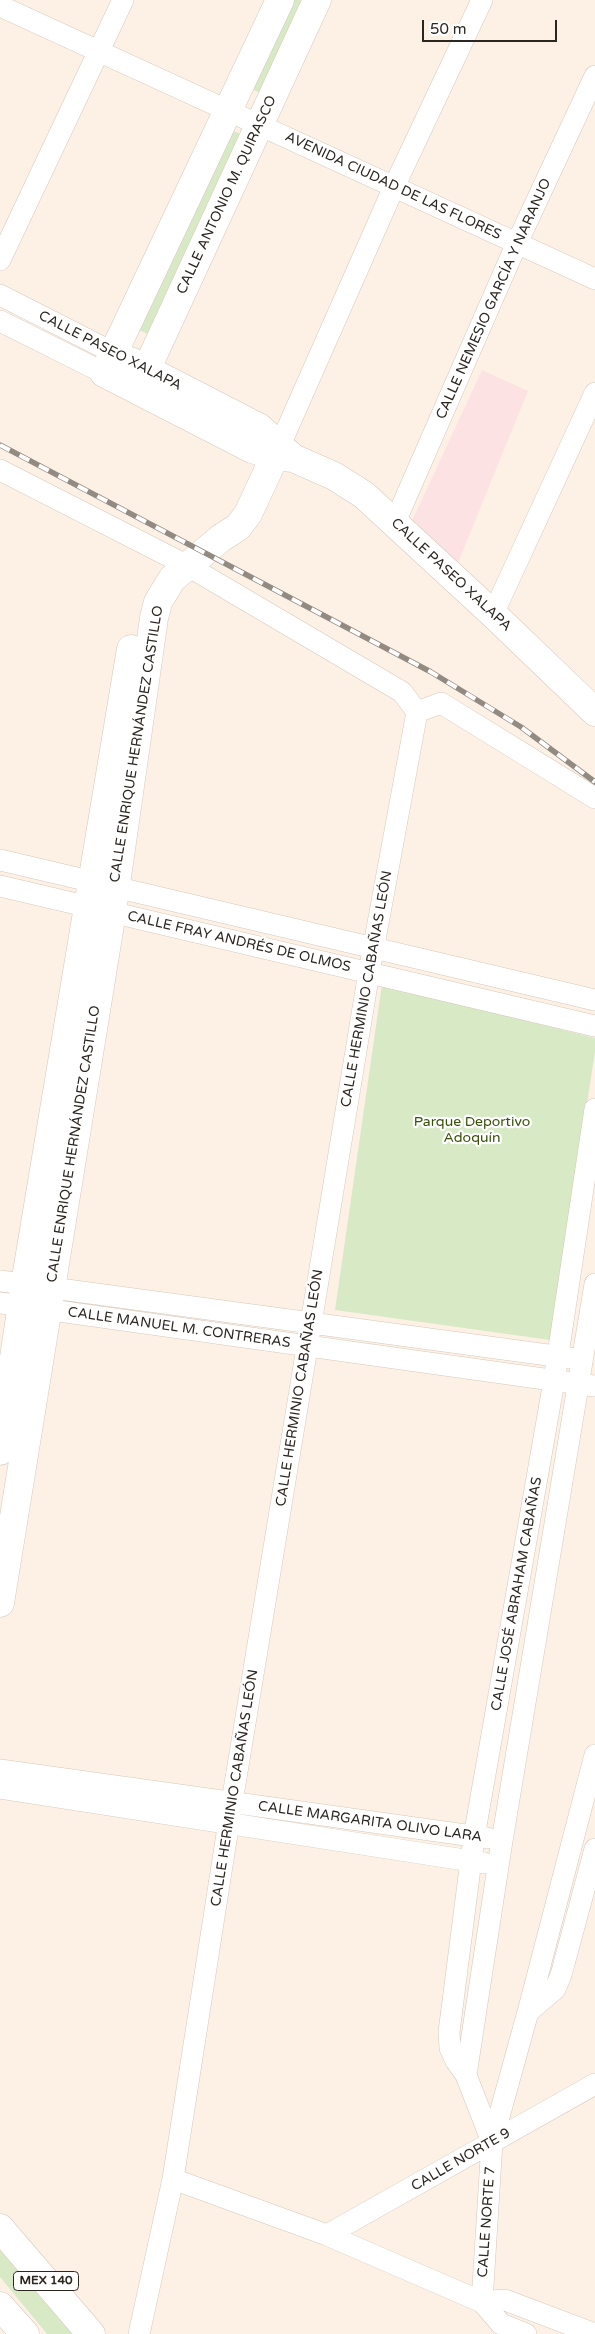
<!DOCTYPE html>
<html>
<head>
<meta charset="utf-8">
<style>
  body { margin:0 }
  #map { position:relative; width:595px; height:2334px; overflow:hidden; background:#fdf1e6; font-family:"Varela Round",sans-serif }
  canvas { display:block }
  .scale { position:absolute; left:422px; top:20px; width:135px; height:22px; box-sizing:border-box; border:2px solid #2c2621; border-top:0; padding-left:6px; font-size:15px; line-height:18px; white-space:nowrap; color:#2c2621; -webkit-text-stroke:4px #fff; paint-order:stroke }
</style>
</head>
<body>
<div id="map">
<canvas width="595" height="2334"></canvas>
<div class="scale">50 m</div>
</div>
<script>
const context = document.querySelector('canvas').getContext('2d');
context.lineJoin = 'round';
function fill(path, color) { context.fillStyle = color; context.fill(path, 'evenodd'); }
const toPath = rows => new Path2D(rows.map(r => 'M' + r).join(''));
function strokePath(path, color, width, dash) { context.strokeStyle = color; context.lineWidth = width; context.lineCap = dash ? 'butt' : 'round'; context.setLineDash(dash || []); context.stroke(path); }
function label(font, color, halo, rows, align = 'center') {
  context.font = font + ' "Varela Round",sans-serif'; context.lineWidth = 4.5; context.setLineDash([]); context.textBaseline = 'middle'; context.strokeStyle = halo; context.fillStyle = color; for (const [text, x, y, turn = 0] of rows) {
    context.save(); context.translate(x, y); context.rotate((+turn || 0) * Math.PI / 180); context.textAlign = isNaN(turn) ? turn : align; if (halo) context.strokeText(text, 0, 0); context.fillText(text, 0, 0); context.restore();
  }
}
const education = toPath([
  [482,370,528,391,457,565,411,523]
]);
const green = toPath([
  [293,0,309,0,264,95,252,89],
  [229,129,243,135,154,337,139,330],
  [382,984,595,1038,595,1052,550,1340,335,1310],
  [0,2235,84,2334,47,2334,0,2277]
]);
const minor = toPath([
  [0,6,595,279],
  [0,260,123,0],
  [0,295,114,353],
  [0,321,104,373],
  [280,445,394,187,482,0],
  [0,470,188,566,402,692,417,712,369,972,232,1802,173,2179,139,2334],
  [395,522,517,243,595,76],
  [493,614,595,393],
  [417,712,441,703,595,798],
  [0,860,595,1000],
  [0,886,595,1026],
  [0,1281,570,1358],
  [0,1303,595,1386],
  [0,1770,487,1838],
  [0,1788,484,1863],
  [528,2012,555,1989,561,1975,595,1849],
  [466,2075,502,1841,595,1284],
  [492,2142,466,2075,456,2061,450,2048,449,2032,474,1837,554,1381,595,1109],
  [173,2179,327,2235,482,2302,501,2324,526,2334],
  [327,2235,595,2084],
  [482,2302,492,2142,528,2012,595,1755],
  [482,2302,505,2300,595,2334]
]);
const secondary = toPath([
  [280,0,104,373,252,449,275,456,293,458,334,476,364,495,493,614,595,712],
  [130,361,260,428,293,458],
  [137,390,317,0],
  [0,1451,25,1284,131,649],
  [0,1603,112,912,154,618,158,602,172,579,221,538,238,527,248,514,280,445]
]);
const trunk = toPath([
  [0,2228,91,2334],
  [0,2306,25,2334]
]);
const rail = toPath([
  [0,445,431,672,521,727,595,782]
]);
const shields = [
  [46,2281,65]
];
const shieldNames = [
  ["MEX 140",46,2281]
];
const streetNames = [
  ["AVENIDA CIUDAD DE LAS FLORES",393,186,25],
  ["CALLE ANTONIO M. QUIRASCO",227,195,-65],
  ["CALLE NEMESIO GARCÍA Y NARANJO",494,299,-66],
  ["CALLE PASEO XALAPA",110,351,27],
  ["CALLE PASEO XALAPA",451,575,43],
  ["CALLE ENRIQUE HERNÁNDEZ CASTILLO",137,744,-81],
  ["CALLE FRAY ANDRÉS DE OLMOS",239,942,13],
  ["CALLE HERMINIO CABAÑAS LEÓN",367,989,-80],
  ["CALLE ENRIQUE HERNÁNDEZ CASTILLO",74,1144,-81],
  ["CALLE MANUEL M. CONTRERAS",179,1328,8],
  ["CALLE HERMINIO CABAÑAS LEÓN",300,1388,-81],
  ["CALLE JOSÉ ABRAHAM CABAÑAS",517,1594,-80],
  ["CALLE HERMINIO CABAÑAS LEÓN",235,1788,-81],
  ["CALLE MARGARITA OLIVO LARA",370,1822,8],
  ["CALLE NORTE 9",461,2160,-30],
  ["CALLE NORTE 7",487,2222,-86]
];
const parkNames = [
  ["Parque Deportivo",472,1122],
  ["Adoquín",472,1138]
];
fill(education, '#fde2e3');
fill(green, '#d8eac5');
strokePath(minor, '#d6c7ba', 22);
strokePath(secondary, '#d6c7ba', 29);
strokePath(trunk, '#d6c7ba', 29);
strokePath(minor, '#fff', 21);
strokePath(secondary, '#fff', 28);
strokePath(trunk, '#fff', 28);
strokePath(rail, '#938a82', 5.5);
strokePath(rail, '#fff', 4, [11]);
for (const [x, y, w] of shields) { const box = new Path2D(); box.roundRect(x - w / 2, y - 9.5, w, 19, 4); context.fillStyle = '#fff'; context.fill(box); strokePath(box, '#2c2621', 1); }
label('bold 12px', '#2c2621', null, shieldNames);
label('14px', '#2c2621', '#fff', streetNames);
label('14px', '#365107', '#fff', parkNames);
</script>
</body>
</html>
